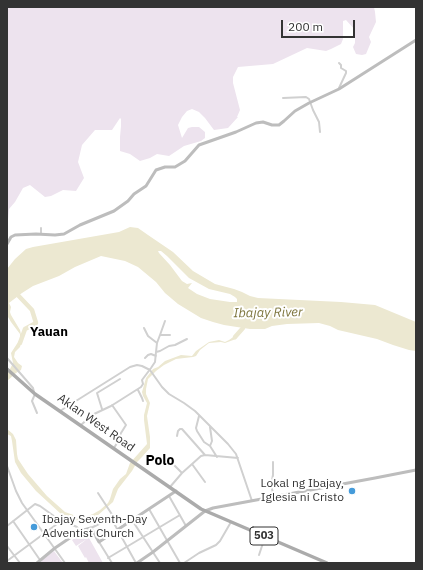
<!DOCTYPE html>
<html>
<head>
<meta charset="utf-8">
<style>
  body { margin:0 }
  #map { position:relative; width:423px; height:570px; overflow:hidden; background:#fff; font-family:"IBM Plex Sans",sans-serif }
  canvas { display:block }
  .frame { position:absolute; inset:0; border:8px solid #333; pointer-events:none }
  .scale { position:absolute; left:281px; top:20px; width:74px; height:18px; box-sizing:border-box; border:2px solid #333; border-top:0; padding-left:5px; font-size:12px; line-height:14px; white-space:nowrap; color:#333; -webkit-text-stroke:3px #fff; paint-order:stroke }
</style>
</head>
<body>
<div id="map">
<canvas width="423" height="570"></canvas>
<div class="frame"></div>
<div class="scale">200 m</div>
</div>
<script>
const context = document.querySelector('canvas').getContext('2d');
context.lineJoin = 'round';
function fill(path, color) { context.fillStyle = color; context.fill(path, 'evenodd'); }
const toPath = rows => new Path2D(rows.map(r => 'M' + r).join(''));
function strokePath(path, color, width, dash) { context.strokeStyle = color; context.lineWidth = width; context.lineCap = dash ? 'butt' : 'round'; context.setLineDash(dash || []); context.stroke(path); }
function label(font, color, halo, rows, align = 'center') {
  context.font = font + ' "IBM Plex Sans",sans-serif'; context.lineWidth = 4; context.setLineDash([]); context.textBaseline = 'middle'; context.strokeStyle = halo; context.fillStyle = color; for (const [text, x, y, turn = 0] of rows) {
    context.save(); context.translate(x, y); context.rotate((+turn || 0) * Math.PI / 180); context.textAlign = isNaN(turn) ? turn : align; if (halo) context.strokeText(text, 0, 0); context.fillText(text, 0, 0); context.restore();
  }
}
const green = toPath([
  [7,7,374,7,375,12,376,22,369,37,371,42,366,54,362,55,356,54,353,47,355,43,355,30,346,20,343,21,343,39,341,44,331,49,326,51,307,48,273,64,238,67,233,77,233,83,240,110,237,117,238,117,228,128,214,130,205,118,199,112,192,109,187,111,182,117,178,125,182,138,188,128,192,127,199,127,205,132,205,138,201,141,184,146,169,156,157,154,150,158,140,161,130,154,120,151,120,137,121,126,121,119,120,118,112,130,95,130,82,145,78,162,84,178,76,191,63,190,51,196,45,197,30,185,23,188,15,202,9,209,7,231],
  [83,533,87,539,89,538,103,563,89,563,86,557,85,558,78,546,87,539,76,546,72,540],
  [54,551,63,563,42,563,41,561]
]);
const water = toPath([
  [130,227,138,228,148,235,173,252,193,271,215,284,234,289,242,292,250,296,258,298,341,302,375,305,416,322,416,351,409,350,393,345,377,339,338,330,330,326,319,323,287,324,272,326,265,329,250,329,224,325,213,322,201,318,178,304,165,293,156,282,138,267,125,261,101,256,75,267,59,276,33,286,22,293,9,303,11,307,10,312,11,315,20,330,22,339,20,347,15,352,14,357,18,363,22,366,21,370,16,373,7,381,7,375,13,363,11,353,20,339,20,334,11,322,8,317,7,313,7,269,15,259,26,249,33,247,119,232],
  [158,251,161,251,167,256,189,278,209,289,230,294,235,297,237,299,237,302,230,302,210,299,197,294,188,288,192,283,187,284,182,281,170,265,159,253],
  [239,333,240,333,236,339,225,343,221,342,209,343,200,350,196,356,193,357,176,359,164,365,156,371,148,379,146,389,146,394,150,403,147,416,150,437,150,448,142,457,137,462,132,471,118,489,113,502,97,516,80,522,70,517,61,514,36,491,21,473,15,462,12,441,11,436,7,434,7,429,13,434,16,440,17,454,18,459,28,474,47,496,65,512,82,518,93,514,100,510,108,503,110,499,113,489,120,479,126,474,130,463,147,444,144,420,144,415,147,403,143,396,142,392,146,378,153,369,158,367,165,361,181,355,192,356,196,351,209,342,219,340,225,342,229,340]
]);
const river = toPath([
  [14,291,32,310,36,323,25,329,20,343],
  [235,337,243,328]
]);
const street = toPath([
  [339,63,341,65,341,68,346,71,346,73,339,88],
  [283,98,306,97,309,99,313,110,319,122,320,132],
  [41,228,41,234],
  [144,328,148,336,157,343],
  [160,335,165,321],
  [156,352,157,343,160,335,170,335],
  [7,358,33,388,34,392],
  [145,358,148,355,151,354,156,356],
  [138,390,142,398,143,401],
  [35,394,32,401,37,413],
  [112,405,126,425,121,433,117,443,114,448],
  [102,409,97,393,120,379],
  [60,411,130,367,137,365,142,366,150,370,162,387,169,394,184,403,195,411,228,444,236,454,252,501],
  [199,416,196,428,197,431,204,442,210,446,217,457],
  [81,425,92,415,111,406,141,387,143,384,142,380,151,368,155,362,156,352,160,351,169,346,175,345,187,339],
  [177,436,178,431,180,429,182,429,205,455],
  [210,446,212,441,210,427],
  [169,460,182,473],
  [273,462,273,475,271,485,274,497],
  [192,464,205,482],
  [7,466,16,491,22,503,65,563],
  [262,484,271,485],
  [170,487,182,473,201,456,205,455,238,458],
  [98,493,113,516,111,518,136,563],
  [169,496,186,526],
  [149,509,180,563],
  [132,520,160,563],
  [13,521,40,560],
  [7,526,35,504,40,506,58,519,77,527,80,531],
  [91,528,111,518],
  [99,542,112,563],
  [7,546,20,563],
  [259,555,265,537],
  [108,558,180,515],
  [7,561,61,521],
  [184,563,199,553,216,545,220,541,231,522]
]);
const secondary = toPath([
  [7,244,11,237,15,235,36,234,55,235,64,234,80,225,114,211,128,201,134,194,146,186,156,170,165,167,175,167,185,161,199,145,236,132,256,123,263,122,272,125,279,125,284,121,295,111,309,103,339,89,416,40],
  [37,563,55,548,80,531,91,528,99,542,176,491],
  [137,563,153,552,205,511,213,508,375,478,416,470]
]);
const primary = toPath([
  [7,369,35,394,201,509,327,563]
]);
const markers = [
  [352,491,4,"#459bda"],
  [34,527,4,"#459bda"]
];
const shields = [
  [264,536,28]
];
const shieldNames = [
  ["503",264,536]
];
const streetNames = [
  ["Aklan West Road",96,423,35]
];
const poiNames = [
  ["Lokal ng Ibajay,",344,484],
  ["Iglesia ni Cristo",344,498],
  ["Ibajay Seventh-Day",42,520,"left"],
  ["Adventist Church",42,534,"left"]
];
const waterNames = [
  ["Ibajay River",268,313,-1]
];
const neighbourhoodNames = [
  ["Yauan",49,332]
];
const quarterNames = [
  ["Polo",160,461]
];
fill(green, '#ede3ee');
fill(water, '#ece8d1');
strokePath(river, '#ece8d1', 4.5);
strokePath(street, '#d0d0d0', 2);
strokePath(secondary, '#bdbdbd', 3);
strokePath(primary, '#ababab', 3.5);
for (const [x, y, r, color] of markers) { const dot = new Path2D(); dot.arc(x, y, r, 0, 2 * Math.PI); context.fillStyle = color; context.fill(dot); strokePath(dot, '#fff', 1.5); }
for (const [x, y, w] of shields) { const box = new Path2D(); box.roundRect(x - w / 2, y - 9, w, 18, 3); context.fillStyle = '#fff'; context.fill(box); strokePath(box, '#333', 1); }
label('bold 11px', '#333', null, shieldNames);
label('12px', '#333', '#fff', streetNames);
label('12px', '#333', '#fff', poiNames, 'right');
label('italic 13px', '#7d753d', '#fff', waterNames);
label('bold 13px', '#000', '#fff', neighbourhoodNames);
label('bold 14px', '#000', '#fff', quarterNames);
</script>
</body>
</html>
